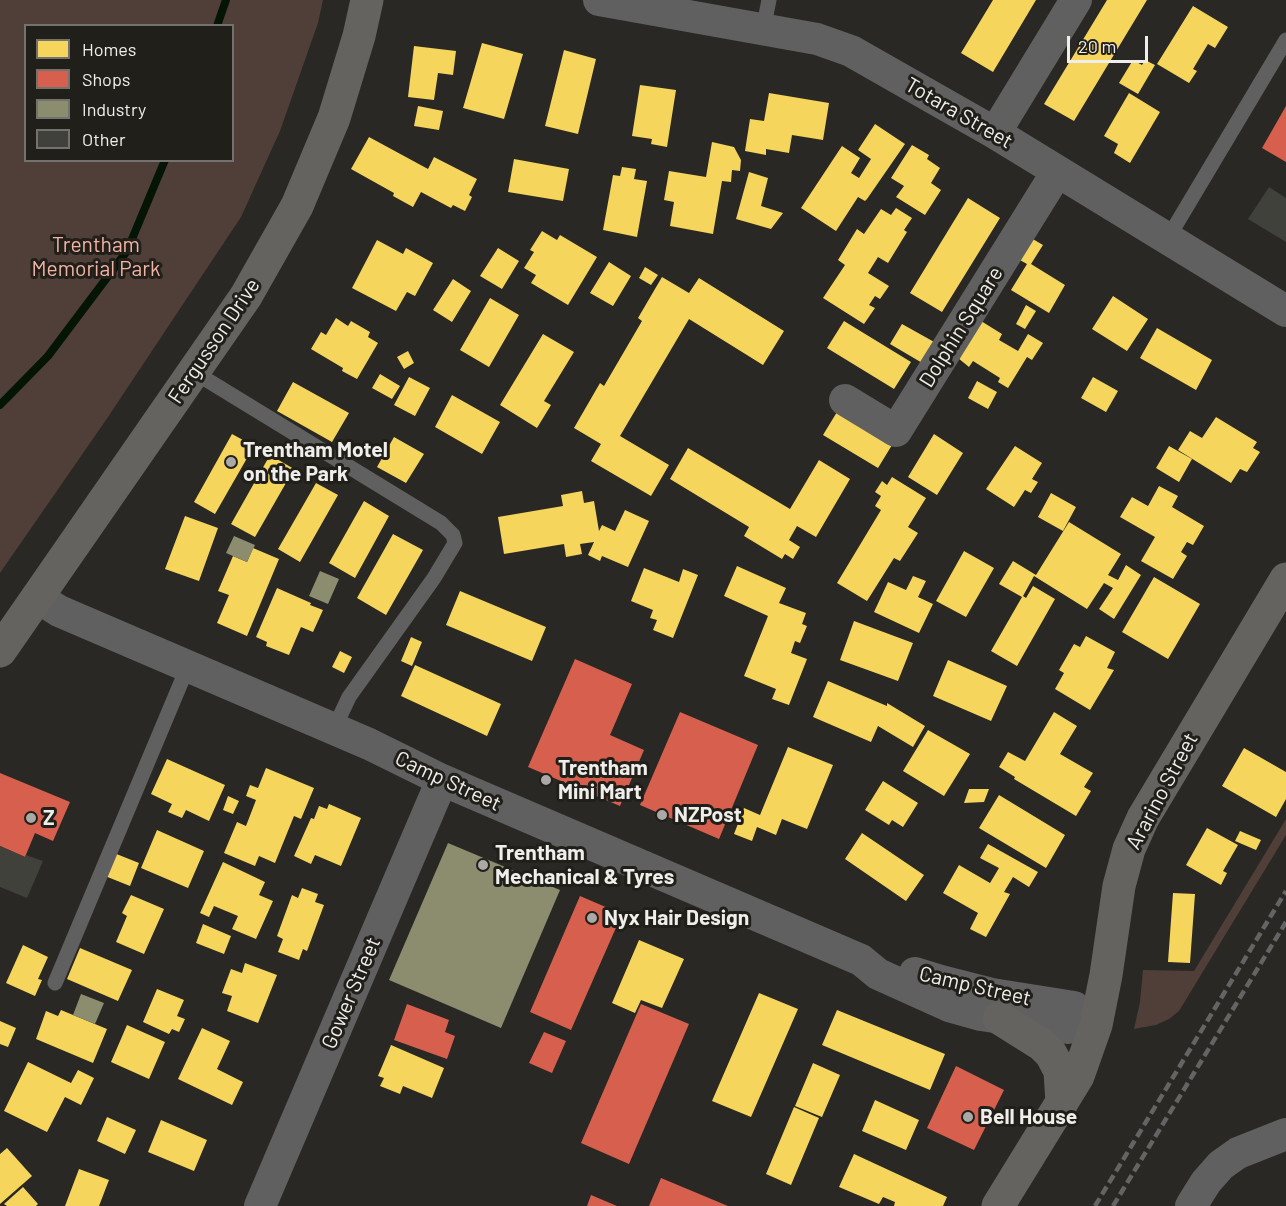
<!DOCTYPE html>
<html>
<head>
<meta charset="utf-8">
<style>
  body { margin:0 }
  #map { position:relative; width:1286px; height:1206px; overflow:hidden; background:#292824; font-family:Barlow,sans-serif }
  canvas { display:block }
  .legend { position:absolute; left:24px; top:24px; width:210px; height:138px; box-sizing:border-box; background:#211f1a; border:2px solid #74726e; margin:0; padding:8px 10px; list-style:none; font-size:18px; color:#f0eeeb }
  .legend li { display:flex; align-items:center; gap:12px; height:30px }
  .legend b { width:30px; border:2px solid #74726e }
  .scale { position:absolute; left:1067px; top:36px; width:81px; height:27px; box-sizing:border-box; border:3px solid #f0eeeb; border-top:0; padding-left:8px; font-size:18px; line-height:21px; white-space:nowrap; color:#f0eeeb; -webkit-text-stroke:4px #211f1a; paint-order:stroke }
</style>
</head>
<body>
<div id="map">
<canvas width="1286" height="1206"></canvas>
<ul class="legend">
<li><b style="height:16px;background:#f6d55c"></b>Homes</li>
<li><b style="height:16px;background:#d6604d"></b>Shops</li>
<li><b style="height:16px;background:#8c8c6e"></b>Industry</li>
<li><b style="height:16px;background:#40413a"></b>Other</li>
</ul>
<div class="scale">20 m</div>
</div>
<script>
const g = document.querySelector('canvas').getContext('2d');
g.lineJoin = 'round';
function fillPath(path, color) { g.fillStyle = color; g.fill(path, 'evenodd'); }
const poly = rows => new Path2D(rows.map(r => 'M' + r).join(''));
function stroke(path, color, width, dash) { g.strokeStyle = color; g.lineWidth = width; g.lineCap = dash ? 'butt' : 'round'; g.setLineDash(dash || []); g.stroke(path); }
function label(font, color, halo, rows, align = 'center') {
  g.font = font + ' Barlow,sans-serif'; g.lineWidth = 6; g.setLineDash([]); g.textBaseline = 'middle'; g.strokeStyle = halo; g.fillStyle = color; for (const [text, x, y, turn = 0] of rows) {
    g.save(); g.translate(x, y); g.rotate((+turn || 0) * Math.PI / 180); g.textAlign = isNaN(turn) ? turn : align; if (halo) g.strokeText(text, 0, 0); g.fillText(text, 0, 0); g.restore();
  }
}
fillPath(poly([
  [0,0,323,0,318,23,280,131,241,217,106,420,0,573],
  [26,26,232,26,232,160,26,160],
  [1286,819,1286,835,1179,1011,1169,1019,1156,1025,1134,1029,1140,1002,1143,970,1194,971]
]), '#503e39');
fillPath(poly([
  [993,0,1036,0,993,72,961,53],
  [1107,0,1147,0,1074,121,1044,104],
  [1193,6,1228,27,1215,48,1208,44,1193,69,1197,71,1189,83,1157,64],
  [482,43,523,54,504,119,463,108],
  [414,46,456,51,453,75,438,73,434,100,408,97],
  [564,50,596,59,578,134,545,126],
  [1133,60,1142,65,1145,60,1155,65,1138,94,1119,83],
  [640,85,676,90,667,147,651,144,652,139,632,136],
  [769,93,829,103,823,140,792,135,789,153,766,149,766,155,745,151,750,119,764,121],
  [1129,93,1160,112,1130,163,1114,153,1118,144,1104,136],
  [418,106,443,111,439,130,414,126],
  [875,124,905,144,867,199,865,201,858,197,836,231,801,208,842,146,860,158,851,173,859,178,871,159,858,150],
  [369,137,428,169,434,157,477,179,469,195,472,197,465,211,453,205,451,208,421,192,413,207,393,196,394,193,351,169],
  [712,142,734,147,741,160,740,171,732,170,731,182,722,181,713,234,670,226,674,202,664,200,669,171,706,177],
  [912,145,929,155,927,159,940,168,931,183,941,190,925,215,896,197,904,186,891,178],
  [514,159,569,169,563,201,508,192],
  [622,167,636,169,634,179,647,181,637,237,603,230,613,175,620,176],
  [749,172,768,178,761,206,783,213,771,229,736,219],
  [968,198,1000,218,942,312,910,293],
  [896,208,912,218,904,230,907,232,888,263,878,257,868,273,889,286,880,299,875,296,869,305,875,308,864,324,823,298,845,265,838,260,857,229,864,234,881,209,891,215],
  [542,231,557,240,560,235,597,257,568,305,531,283,536,275,524,268,534,252,530,250],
  [1031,238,1043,245,1031,264,1065,285,1049,313,1011,290,1027,264,1018,259],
  [377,240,403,254,406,248,433,263,415,296,407,292,396,311,352,288],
  [498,248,519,261,502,289,480,276],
  [609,262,631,276,613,306,590,293],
  [645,267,658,275,651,285,639,278],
  [662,277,689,293,699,278,784,331,763,365,689,319,620,436,669,465,651,496,591,461,601,444,574,428,600,383,604,386,642,321,638,318],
  [453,279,471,291,452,322,433,310],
  [1113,296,1148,319,1127,351,1092,329],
  [490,298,519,315,489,367,460,350],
  [1026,305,1036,311,1025,329,1016,324],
  [336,318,348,326,351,321,370,332,368,337,378,343,357,379,342,371,343,368,311,349,321,332,326,335],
  [844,321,911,362,894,389,827,348],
  [981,321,1002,334,999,340,1018,351,1028,334,1043,343,1032,360,1027,357,1008,388,998,382,1000,378,973,361,969,367,958,358],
  [902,324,936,343,924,364,890,344],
  [1157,328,1212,360,1196,390,1140,358],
  [543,334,574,352,544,401,551,405,537,428,500,405],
  [408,351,414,363,404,369,397,357],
  [380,374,400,386,392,399,372,388],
  [409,377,430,388,415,416,394,405],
  [1093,377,1118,391,1106,412,1081,398],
  [977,381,997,392,988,409,968,398],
  [293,382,349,413,332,442,277,411],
  [452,395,500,422,482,454,435,427],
  [837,412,892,445,878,468,823,435],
  [1216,417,1257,442,1253,448,1260,452,1247,472,1240,469,1231,483,1178,450,1190,431,1202,438],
  [232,434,254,446,215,514,194,502],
  [934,434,963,453,937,495,908,477],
  [394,437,424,454,406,483,377,467],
  [1015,446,1042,463,1032,479,1038,482,1031,493,1025,490,1014,507,986,489],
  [1169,446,1192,459,1179,482,1156,468],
  [688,448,790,509,819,460,850,479,816,537,797,526,789,540,800,547,793,559,785,554,782,559,744,536,749,527,670,479],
  [270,455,294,469,255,537,231,524],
  [892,477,926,498,908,527,918,533,900,561,894,558,867,601,837,583,881,510,875,506,881,496,875,492,882,481,887,485],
  [316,483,338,495,300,562,278,549],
  [1159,486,1178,496,1172,507,1204,526,1193,545,1187,542,1181,552,1187,556,1173,579,1141,561,1155,537,1120,517,1132,497,1148,506],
  [582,491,584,503,594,501,599,531,602,525,615,531,625,510,649,521,628,567,602,556,600,561,588,555,594,542,580,544,582,554,566,557,564,544,504,554,498,517,563,506,561,495],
  [1051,493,1076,507,1063,531,1038,517],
  [364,501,389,516,355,578,329,563],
  [185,516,218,528,199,581,165,569],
  [1069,522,1121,554,1108,575,1118,580,1126,565,1141,575,1114,619,1099,609,1113,588,1104,583,1087,609,1034,576,1023,596,1026,598,1033,586,1055,599,1017,666,991,651,1022,597,999,584,1013,561,1036,575],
  [393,534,423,550,386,615,357,598],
  [253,548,279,559,247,636,217,623,229,595,218,591,233,556,247,562],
  [964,551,994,568,966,617,936,601],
  [737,566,786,588,779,603,806,613,802,624,807,626,800,643,795,641,791,653,807,659,789,705,772,699,776,689,744,676,768,616,724,596],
  [644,568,679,582,683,569,698,575,673,638,653,630,657,620,650,618,653,610,631,601],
  [913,576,926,581,918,597,933,604,919,633,874,612,888,582,906,590],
  [1154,577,1200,604,1168,659,1122,632],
  [277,588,311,603,310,605,323,610,313,632,301,627,289,655,266,646,267,642,256,637],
  [460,591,546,627,532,661,446,625],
  [854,621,913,643,898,681,840,660],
  [1086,636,1115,652,1107,668,1114,670,1090,710,1055,689,1064,673,1059,670,1074,644,1080,647],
  [411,637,422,642,412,666,401,661],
  [340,651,352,657,344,673,332,667],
  [948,660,1007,686,991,721,933,696],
  [415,665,501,704,487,736,401,696],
  [828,681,887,706,887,703,925,726,913,747,878,726,871,742,813,717],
  [1054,712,1077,726,1060,754,1093,773,1084,787,1091,791,1076,816,1014,779,1015,777,999,767,1008,752,1025,761],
  [928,730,970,754,944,796,903,771],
  [788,747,833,765,807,829,782,819,776,835,757,827,752,841,734,834,744,808,760,815],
  [1244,748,1286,772,1286,799,1276,817,1222,786],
  [167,759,225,785,209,821,186,810,182,818,168,812,172,804,151,794],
  [266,768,314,788,301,819,294,816,275,863,259,856,255,866,224,853,237,822,246,826,256,800,246,796,250,785,258,788],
  [883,781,918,803,903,827,892,820,889,825,865,810],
  [969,789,989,789,984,802,964,803],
  [999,795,1065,835,1046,868,979,828],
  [228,796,239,801,233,814,223,810],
  [329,804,361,818,341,866,315,855,311,864,294,856,311,818,314,819,319,806,327,809],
  [1207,828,1238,845,1223,871,1227,873,1221,885,1186,865],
  [157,830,204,851,188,888,141,868],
  [1240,831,1261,840,1256,850,1235,841],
  [862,833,924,875,906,901,845,859],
  [988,844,1038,872,1029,887,1013,877,1004,892,1010,894,986,937,970,929,978,913,943,893,959,865,990,883,999,868,980,858],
  [114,853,139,863,130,886,105,876],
  [223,862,265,882,259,895,273,901,256,939,232,929,238,916,214,906,209,917,200,913],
  [302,888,318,894,315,902,324,905,307,951,303,949,299,960,278,952,283,939,277,936,292,895,298,898],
  [1173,893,1195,894,1190,963,1168,962],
  [131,895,164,909,144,954,116,942,127,916,122,913],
  [203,924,231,936,224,954,196,943],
  [639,940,684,959,662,1008,641,1000,635,1013,612,1003],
  [23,945,48,957,38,979,42,980,35,996,6,983],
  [80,948,132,970,118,1001,67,979],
  [245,963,277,975,258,1023,227,1011,232,996,222,993,231,969,242,973],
  [157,989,184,1000,177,1016,185,1019,179,1032,172,1029,169,1034,143,1022],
  [759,993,798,1009,751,1117,712,1101],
  [61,1010,107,1029,93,1063,36,1039,46,1011,58,1016],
  [837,1010,945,1054,930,1090,822,1045],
  [0,1021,16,1028,8,1047,0,1044],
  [127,1025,165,1042,149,1079,111,1062],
  [202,1028,230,1041,217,1069,243,1082,232,1105,178,1079],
  [391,1045,444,1068,432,1098,403,1086,400,1094,380,1086,384,1078,378,1076],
  [28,1062,71,1083,78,1070,94,1078,81,1105,65,1097,47,1132,4,1111],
  [813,1063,840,1075,822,1117,795,1106],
  [875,1100,919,1120,906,1150,862,1131],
  [794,1107,819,1118,791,1185,766,1174],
  [107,1117,136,1130,125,1154,97,1141],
  [161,1120,207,1140,194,1171,148,1152],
  [7,1148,32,1176,0,1204,0,1154],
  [854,1154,947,1197,943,1206,894,1206,895,1202,883,1197,879,1204,839,1187],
  [79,1169,109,1180,99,1206,65,1206],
  [23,1187,38,1204,36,1206,7,1206,4,1204]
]), '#f6d55c');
fillPath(poly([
  [1286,106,1286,162,1262,148],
  [575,659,632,684,610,735,644,750,620,806,528,767],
  [680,712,758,745,719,839,640,805],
  [0,773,70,802,53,841,35,833,25,857,0,846],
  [580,896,622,914,571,1030,530,1012],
  [407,1004,449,1020,445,1032,455,1036,447,1059,394,1040],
  [641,1004,689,1024,629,1164,581,1143],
  [544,1032,566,1041,552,1073,529,1063],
  [956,1066,1004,1090,974,1150,927,1128],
  [661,1178,728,1206,649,1206],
  [591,1195,617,1206,587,1206]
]), '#d6604d');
fillPath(poly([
  [234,536,255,545,247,562,226,553],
  [320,571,339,579,328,604,309,596],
  [448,843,560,890,501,1028,389,980],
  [81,994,104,1003,95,1024,73,1015]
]), '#8c8c6e');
stroke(poly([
  [217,26,226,0],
  [0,405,48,356,127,251,165,160]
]), '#041506', 8);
fillPath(poly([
  [1269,187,1286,198,1286,242,1248,219],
  [0,846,25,857,26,855,43,861,27,898,0,887]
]), '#40413a');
stroke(poly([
  [763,30,769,0],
  [1168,238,1286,40],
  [194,372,441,523,453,535,455,543,434,578,349,697,334,729],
  [55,983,188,666]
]), '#616060', 15);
stroke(poly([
  [599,0,817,39,851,51,995,133,1286,311],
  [995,133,1076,0],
  [845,400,896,431,1057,172],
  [37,597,59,611,369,744,442,780,861,960,878,974,949,1006,981,1015,1068,1028,1082,1021,1096,1025],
  [915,973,941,981,992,994,1074,1007,1082,1021],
  [260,1206,442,780],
  [1191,1206,1206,1182,1221,1165,1238,1153,1286,1134]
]), '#616060', 32);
stroke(poly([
  [0,651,246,296,297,206,334,118,359,36,367,0],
  [999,1018,1042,1045,1051,1054,1060,1071,1062,1103],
  [998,1206,1078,1076,1096,1025,1106,975,1119,886,1129,849,1143,818,1286,579]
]), '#646360', 33);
stroke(poly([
  [1095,1206,1286,891],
  [1113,1206,1286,922]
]), '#656464', 4.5, [9, 4.5]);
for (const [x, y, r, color] of [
  [231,462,6,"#aaa9a5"],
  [546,780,6,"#aaa9a5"],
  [662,815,6,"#aaa9a5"],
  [31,818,6,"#aaa9a5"],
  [483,865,6,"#aaa9a5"],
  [592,918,6,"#aaa9a5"],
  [968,1117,6,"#aaa9a5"]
]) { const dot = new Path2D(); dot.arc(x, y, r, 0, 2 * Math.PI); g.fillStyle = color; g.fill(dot); stroke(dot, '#211f1a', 2); }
label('21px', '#f0eeeb', '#211f1a', [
  ["Totara Street",959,113,30],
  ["Dolphin Square",961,327,-58],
  ["Fergusson Drive",214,341,-56],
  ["Camp Street",448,781,25],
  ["Ararino Street",1162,791,-62],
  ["Camp Street",975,986,13],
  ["Gower Street",351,993,-67]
]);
label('21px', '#f4b3a5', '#211f1a', [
  ["Trentham",96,245],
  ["Memorial Park",96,269]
]);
label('bold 21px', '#f0eeeb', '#211f1a', [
  ["Trentham Motel",243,450],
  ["on the Park",243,474],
  ["Trentham",558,768],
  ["Mini Mart",558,792],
  ["NZPost",674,815],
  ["Z",43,818],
  ["Trentham",495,853],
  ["Mechanical & Tyres",495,877],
  ["Nyx Hair Design",604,918],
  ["Bell House",980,1117]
], 'left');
</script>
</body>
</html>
